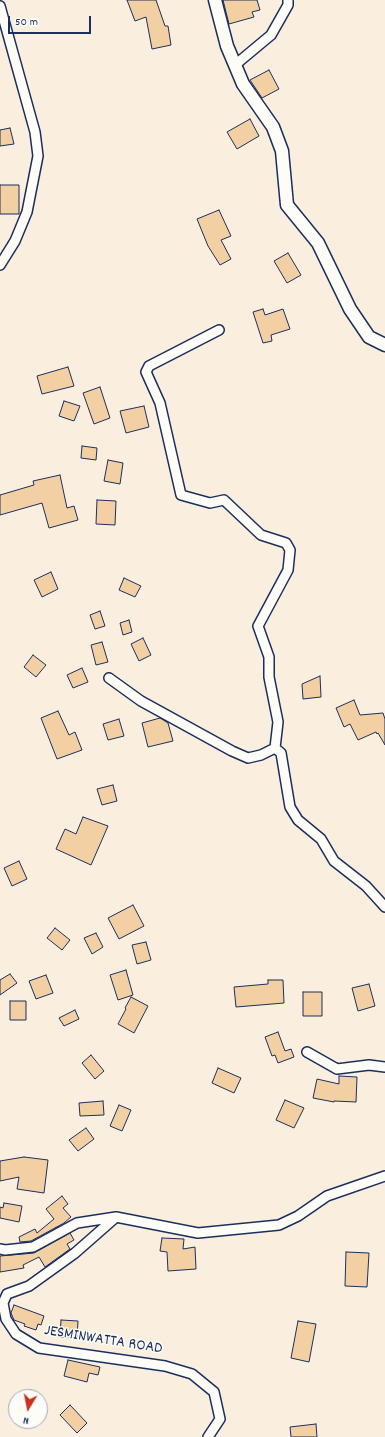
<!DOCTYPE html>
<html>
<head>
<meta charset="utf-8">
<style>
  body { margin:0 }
  #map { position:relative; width:385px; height:1437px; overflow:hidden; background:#faefde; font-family:Dekko,sans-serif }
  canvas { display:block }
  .north { position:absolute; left:8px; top:1389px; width:40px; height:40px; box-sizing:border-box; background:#fdfcf7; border:1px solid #a3aaba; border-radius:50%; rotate:190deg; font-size:11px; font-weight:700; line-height:16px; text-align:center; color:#1b2f5e }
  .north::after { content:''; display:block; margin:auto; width:14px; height:18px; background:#c8321e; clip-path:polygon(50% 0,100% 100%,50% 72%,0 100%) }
  .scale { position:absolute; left:8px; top:16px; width:83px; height:18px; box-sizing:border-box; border:2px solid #1b2f5e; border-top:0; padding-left:5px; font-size:12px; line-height:14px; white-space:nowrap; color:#1b2f5e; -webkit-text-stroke:3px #fdfcf7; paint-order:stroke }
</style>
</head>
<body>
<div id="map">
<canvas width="385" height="1437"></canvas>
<div class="north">N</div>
<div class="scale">50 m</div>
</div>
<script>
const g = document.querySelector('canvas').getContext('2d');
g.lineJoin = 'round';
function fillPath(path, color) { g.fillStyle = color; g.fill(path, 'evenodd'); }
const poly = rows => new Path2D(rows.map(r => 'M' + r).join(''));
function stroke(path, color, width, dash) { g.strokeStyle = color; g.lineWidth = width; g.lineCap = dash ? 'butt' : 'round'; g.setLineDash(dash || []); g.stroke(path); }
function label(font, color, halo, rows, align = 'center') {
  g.font = font + ' Dekko,sans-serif'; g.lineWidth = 3; g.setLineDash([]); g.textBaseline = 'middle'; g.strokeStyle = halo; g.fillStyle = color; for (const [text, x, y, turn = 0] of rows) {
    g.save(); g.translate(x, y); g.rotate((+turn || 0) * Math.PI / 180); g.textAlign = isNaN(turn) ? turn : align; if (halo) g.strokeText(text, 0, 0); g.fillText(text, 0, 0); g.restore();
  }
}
const building = poly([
  [127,0,156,0,165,26,168,26,171,45,152,49,146,17,135,21,127,0],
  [223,0,257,0,260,10,252,12,254,17,229,24,223,0],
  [269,70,279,89,262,98,250,80,269,70],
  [250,119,259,136,237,149,227,132,250,119],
  [10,128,14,144,0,146,0,130,10,128],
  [0,185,19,185,19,214,0,214,0,185],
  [219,210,231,236,221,240,231,259,220,265,208,246,197,219,219,210],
  [288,253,301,275,287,283,274,261,288,253],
  [263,309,265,315,283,309,290,329,271,335,272,341,263,343,253,312,263,309],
  [68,367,74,386,42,394,37,376,68,367],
  [100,387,110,418,94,424,83,393,100,387],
  [64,401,80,406,74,421,59,416,64,401],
  [144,406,149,427,126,433,120,411,144,406],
  [82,446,97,448,96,460,81,458,82,446],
  [108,460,123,463,120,484,104,481,108,460],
  [60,475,67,508,74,506,78,520,49,528,42,503,0,515,0,495,34,485,33,481,60,475],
  [97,500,116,501,115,525,96,524,97,500],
  [51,572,58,589,42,597,34,580,51,572],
  [124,578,141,586,135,597,119,590,124,578],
  [100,611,105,626,95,629,90,615,100,611],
  [129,620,132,632,123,635,120,623,129,620],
  [143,638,151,655,139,661,131,644,143,638],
  [102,642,108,662,96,665,91,645,102,642],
  [33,655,46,665,36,677,24,667,33,655],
  [82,668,88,682,73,688,67,675,82,668],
  [320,676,321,697,303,699,302,684,320,676],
  [354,700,360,715,383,713,385,719,385,745,378,733,377,734,376,732,358,740,350,724,344,727,336,708,354,700],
  [58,711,69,735,75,732,82,750,57,759,41,718,58,711],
  [160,718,168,723,173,741,148,747,142,723,160,718],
  [119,719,124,736,108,740,103,724,119,719],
  [113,785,117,801,102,805,97,789,113,785],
  [83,817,108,826,91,865,56,849,65,829,76,834,83,817],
  [19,861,27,879,12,886,4,868,19,861],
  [133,905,144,926,119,939,108,918,133,905],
  [55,928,70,940,62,950,47,938,55,928],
  [96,933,103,947,92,954,84,938,96,933],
  [146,942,151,960,137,964,132,945,146,942],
  [126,970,133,995,118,1000,110,975,126,970],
  [10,974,17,983,0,995,0,980,10,974],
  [46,975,53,993,36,999,29,981,46,975],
  [268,980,283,980,284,1003,236,1007,234,987,268,984,268,980],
  [369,984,375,1006,358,1011,352,988,369,984],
  [303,992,322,992,322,1016,303,1016,303,992],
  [131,997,148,1006,134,1033,118,1024,126,1009,125,1008,131,997],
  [10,1001,26,1001,26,1020,10,1020,10,1001],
  [75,1010,79,1019,64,1026,59,1018,75,1010],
  [278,1032,285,1051,291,1049,294,1057,278,1063,275,1055,272,1056,265,1037,278,1032],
  [91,1055,104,1071,95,1079,82,1063,91,1055],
  [218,1068,241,1078,234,1093,212,1083,218,1068],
  [339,1076,357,1077,356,1102,334,1101,334,1102,313,1098,317,1079,339,1084,339,1076],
  [285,1100,304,1108,294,1128,276,1120,285,1100],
  [103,1101,104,1115,80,1116,79,1103,103,1101],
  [119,1105,131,1110,122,1131,110,1126,119,1105],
  [86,1128,94,1139,78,1151,69,1140,86,1128],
  [24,1157,48,1160,44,1193,17,1189,19,1177,0,1181,0,1161,24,1157],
  [62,1196,68,1204,63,1208,71,1217,64,1223,31,1241,20,1242,19,1237,35,1229,37,1233,54,1219,46,1209,62,1196],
  [4,1203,22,1206,19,1222,0,1218,0,1207,3,1208,4,1203],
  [70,1233,74,1240,67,1244,70,1249,45,1267,39,1257,23,1265,24,1268,0,1272,0,1256,34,1253,70,1233],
  [162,1238,184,1239,183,1249,195,1247,196,1269,168,1271,167,1252,160,1251,162,1238],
  [346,1252,369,1253,367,1287,345,1286,346,1252],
  [14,1305,44,1316,41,1325,38,1324,36,1330,24,1326,25,1324,14,1320,11,1313,14,1305],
  [61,1320,78,1321,77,1338,60,1337,61,1320],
  [298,1321,316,1324,309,1362,291,1358,298,1321],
  [68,1360,100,1367,98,1375,89,1373,87,1382,64,1376,68,1360],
  [70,1405,87,1423,77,1433,60,1415,70,1405],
  [316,1424,317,1437,291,1437,290,1427,316,1424]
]);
fillPath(building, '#f2d0a3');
stroke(building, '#1b2f5e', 1);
const minor = poly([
  [0,6,35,132,38,156,27,212,15,241,0,265],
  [235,65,271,35,288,5,288,0],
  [219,330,149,366,146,372,160,403,181,495,210,503,224,500,261,535,286,543,290,550,288,570,258,626,269,657,269,677,278,722,275,748,281,753,290,807,298,820,321,839,334,861,366,886,385,907],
  [109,678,141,701,232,751,248,758,261,755,275,748],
  [307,1052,337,1069,369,1065,385,1067],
  [116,1217,75,1253,29,1286,7,1294,3,1303,6,1319,16,1334,39,1348,165,1366,192,1374,214,1392,220,1419,208,1437],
  [0,1249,5,1250,33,1247,77,1223,116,1217,198,1233,279,1225,298,1216,327,1196,385,1176]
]);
const secondary = poly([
  [215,0,227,46,243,84,273,127,282,151,287,205,318,243,350,309,369,337,385,345]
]);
stroke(minor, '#1b2f5e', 12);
stroke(secondary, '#1b2f5e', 15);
stroke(minor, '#fdfcf7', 9);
stroke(secondary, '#fdfcf7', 12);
label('16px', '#1b2f5e', '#fdfcf7', [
  ["JESMINWATTA ROAD",103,1341,9]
]);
</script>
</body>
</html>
